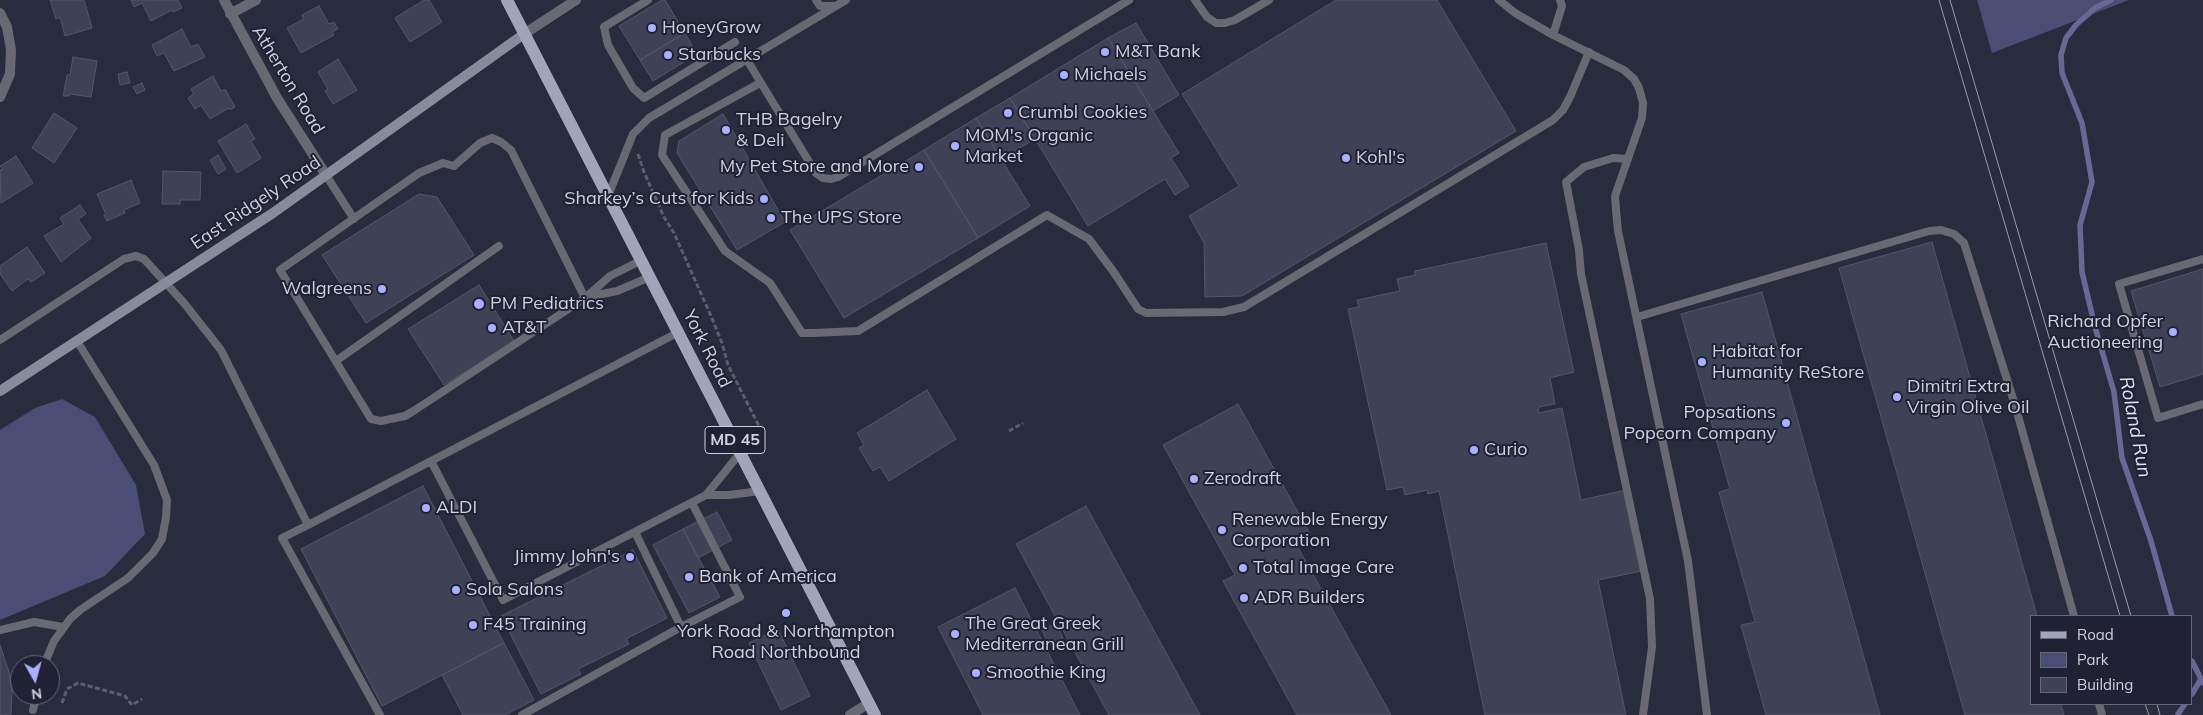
<!DOCTYPE html>
<html>
<head>
<meta charset="utf-8">
<style>
  body { margin:0 }
  #map { position:relative; width:2203px; height:715px; overflow:hidden; background:#292b3f; font-family:Mulish,sans-serif }
  canvas { display:block }
  .legend { position:absolute; left:2030px; top:615px; width:162px; height:90px; box-sizing:border-box; background:#202135; border:1px solid #666779; margin:0; padding:6px 9px; list-style:none; font-size:15px; color:#cfd1de }
  .legend li { display:flex; align-items:center; gap:10px; height:25px }
  .legend b { width:25px; border:1px solid #666779 }
  .north { position:absolute; left:10px; top:655px; width:50px; height:50px; box-sizing:border-box; background:#202135; border:1px solid #666779; border-radius:50%; rotate:173deg; font-size:14px; font-weight:700; line-height:20px; text-align:center; color:#cfd1de }
  .north::after { content:''; display:block; margin:auto; width:18px; height:22px; background:#a9b0fc; clip-path:polygon(50% 0,100% 100%,50% 72%,0 100%) }
</style>
</head>
<body>
<div id="map">
<canvas width="2203" height="715"></canvas>
<ul class="legend">
<li><b style="height:6px;background:#a2a4b9"></b>Road</li>
<li><b style="height:14px;background:#4a4d74"></b>Park</li>
<li><b style="height:14px;background:#3f4156"></b>Building</li>
</ul>
<div class="north">N</div>
</div>
<script>
const g = document.querySelector('canvas').getContext('2d');
g.lineJoin = 'round';
function fillPath(path, color) { g.fillStyle = color; g.fill(path, 'evenodd'); }
const poly = rows => new Path2D(rows.map(r => 'M' + r).join(''));
function stroke(path, color, width, dash) { g.strokeStyle = color; g.lineWidth = width; g.lineCap = dash ? 'butt' : 'round'; g.setLineDash(dash || []); g.stroke(path); }
function label(font, color, halo, rows, align = 'center') {
  g.font = font + ' Mulish,sans-serif'; g.lineWidth = 4; g.setLineDash([]); g.textBaseline = 'middle'; g.strokeStyle = halo; g.fillStyle = color; for (const [text, x, y, turn = 0] of rows) {
    g.save(); g.translate(x, y); g.rotate((+turn || 0) * Math.PI / 180); g.textAlign = isNaN(turn) ? turn : align; if (halo) g.strokeText(text, 0, 0); g.fillText(text, 0, 0); g.restore();
  }
}
fillPath(poly([
  [1977,0,2129,0,1992,53],
  [62,399,95,417,136,485,145,534,105,576,0,620,0,430,35,408]
]), '#4a4d74');
stroke(poly([
  [2111,0,2095,8,2076,25,2066,38,2061,55,2062,73,2082,123,2092,182,2080,225,2082,272,2095,327,2114,392,2122,458,2151,541,2172,616],
  [2192,661,2203,683],
  [2192,694,2201,679],
  [2178,714,2185,704]
]), '#676994', 5.5);
const building = poly([
  [50,0,84,0,92,28,65,36,60,17,56,19,50,0],
  [131,0,178,0,182,8,173,12,172,10,151,21,142,3,134,7,131,0],
  [424,0,429,0,442,22,410,42,395,18,424,0],
  [662,0,665,0,685,33,640,60,619,26,662,0],
  [1336,0,1437,0,1516,131,1242,296,1205,297,1204,243,1189,216,1239,186,1182,94,1336,0],
  [319,6,329,24,334,22,338,29,332,32,334,35,301,53,287,28,304,19,302,15,319,6],
  [1136,23,1179,95,1153,111,1108,38,1136,23],
  [182,29,191,47,198,44,205,57,174,71,164,53,157,56,152,45,182,29],
  [685,33,697,54,653,81,640,60,685,33],
  [1108,38,1179,153,1171,158,1189,186,1175,195,1165,179,1088,226,1010,98,1108,38],
  [73,57,97,61,91,97,70,94,69,96,63,96,67,75,70,75,73,57],
  [338,59,357,90,333,104,325,91,328,89,318,72,338,59],
  [127,72,130,83,120,85,118,74,127,72],
  [213,76,221,91,225,89,235,107,230,110,229,108,210,119,201,105,195,109,188,98,194,94,191,89,213,76],
  [142,83,145,90,137,94,133,87,142,83],
  [1010,98,1035,139,1001,159,976,118,1010,98],
  [54,113,77,128,54,163,32,148,54,113],
  [723,114,785,222,737,250,677,153,679,141,723,114],
  [976,118,1030,206,978,238,924,150,976,118],
  [246,124,255,139,251,141,261,158,237,173,218,141,246,124],
  [924,150,978,238,844,318,790,230,924,150],
  [218,155,226,169,218,174,210,160,218,155],
  [16,156,33,183,1,203,0,170,3,169,0,166,16,156],
  [163,171,201,172,200,200,180,200,180,204,162,204,163,171],
  [131,180,140,203,124,210,125,213,107,221,104,215,106,214,97,194,131,180],
  [419,194,437,197,474,255,366,323,322,255,419,194],
  [80,205,86,214,78,219,91,238,61,262,44,236,64,224,60,218,80,205],
  [1932,242,2037,616,2032,616,2032,704,2061,704,2064,715,1965,715,1839,268,1932,242],
  [1546,243,1574,372,1550,378,1555,404,1539,407,1538,413,1562,408,1581,500,1626,490,1642,571,1598,580,1626,715,1485,715,1439,491,1428,494,1427,490,1405,495,1403,487,1387,490,1348,309,1359,307,1357,300,1400,291,1397,279,1415,275,1415,271,1546,243],
  [27,247,45,273,31,282,28,279,12,291,0,274,0,266,27,247],
  [2203,269,2203,374,2160,387,2131,291,2203,269],
  [479,285,514,341,444,385,408,329,479,285],
  [1762,292,1880,715,1766,715,1741,625,1755,622,1719,492,1730,489,1681,314,1762,292],
  [927,390,956,439,889,481,880,467,873,471,859,448,864,445,857,433,927,390],
  [1238,404,1310,534,1295,542,1391,715,1297,715,1223,581,1235,575,1163,445,1238,404],
  [423,486,504,643,382,706,301,549,423,486],
  [1086,506,1200,715,1109,715,1016,544,1086,506],
  [717,512,732,540,698,558,683,529,717,512],
  [683,529,720,597,689,613,653,545,683,529],
  [633,550,667,618,626,639,629,644,578,669,581,674,541,694,501,616,633,550],
  [1015,588,1080,715,983,715,938,627,1015,588],
  [1056,623,1063,638,1049,645,1042,630,1056,623],
  [778,629,810,696,781,710,749,643,778,629],
  [504,643,534,700,505,715,463,715,442,675,504,643],
  [0,645,9,672,12,690,11,715,0,715,0,645]
]);
fillPath(building, '#3f4156');
stroke(building, '#54566c', 1);
stroke(poly([
  [638,154,644,172,664,217,674,233,711,316,722,343,728,365,762,432],
  [1009,431,1023,423],
  [62,703,67,689,78,683,125,696,132,705,142,699]
]), '#5c5e6f', 3, [5, 2.5]);
stroke(poly([
  [648,0,604,27,608,45,633,88,644,98,735,42],
  [816,0,820,6,835,6],
  [1195,0,1207,17,1216,23,1225,23,1235,20,1269,0],
  [1499,0,1515,13,1553,35,1624,70,1634,79,1639,88,1643,103,1642,118,1615,196,1616,210,1618,231,1688,561,1707,715],
  [1553,35,1562,6,1560,0],
  [747,60,816,173,823,178,831,179,838,177,1129,0],
  [760,83,665,135,662,155,725,251,770,283,802,333,813,333,858,331,1047,215,1089,239,1113,271,1138,309,1146,313,1223,312,1244,307,1553,120,1563,110,1570,97,1589,52],
  [1628,159,1613,158,1584,167,1566,182,1579,250,1581,274,1650,599,1652,647,1643,715],
  [326,175,354,219],
  [608,196,633,134,649,118,846,0],
  [2203,259,2119,284,2158,418,2203,404],
  [587,297,617,291,650,277],
  [585,298,511,150,501,142,492,138,480,143,454,166,443,163,419,173,280,270,371,419,381,421,405,416,415,410,585,298,610,276,642,260],
  [1637,317,1929,231,1941,230,1954,234,1964,243,2015,405,2074,616],
  [0,340,124,259,136,256,144,259,184,303,221,350,308,525,679,332],
  [336,361,499,246],
  [431,461,503,600,706,495,741,452],
  [706,495,729,495,760,491],
  [308,525,282,538,380,715],
  [681,627,740,597,692,503],
  [0,630,34,622,63,627],
  [44,665,54,641,70,619,80,610,128,578,153,553,162,539,166,517,167,500,154,465,77,341],
  [2099,704,2102,715],
  [33,710,37,695],
  [522,715,681,627,635,532]
]), '#686973', 8);
stroke(poly([
  [224,0,277,98,326,175],
  [0,13,7,27,11,50,10,74,0,97],
  [230,14,256,0],
  [524,34,576,0],
  [850,715,869,703]
]), '#686973', 10);
stroke(poly([
  [0,391,273,213,524,34]
]), '#888b9b', 10);
stroke(poly([
  [507,0,875,715]
]), '#a2a4b9', 12);
stroke(poly([
  [1939,0,2120,616],
  [1950,0,2131,616],
  [2145,704,2149,715],
  [2157,704,2160,715]
]), '#989aa9', 1);
for (const [x, y, r, color] of [
  [652,28,5,"#a9b0fc"],
  [1105,52,5,"#a9b0fc"],
  [668,55,5,"#a9b0fc"],
  [1064,75,5,"#a9b0fc"],
  [1008,113,5,"#a9b0fc"],
  [726,130,5,"#a9b0fc"],
  [955,146,5,"#a9b0fc"],
  [1346,158,5,"#a9b0fc"],
  [919,167,5,"#a9b0fc"],
  [764,199,5,"#a9b0fc"],
  [771,218,5,"#a9b0fc"],
  [382,289,5,"#a9b0fc"],
  [479,304,6,"#a9b0fc"],
  [492,328,5,"#a9b0fc"],
  [2173,332,5,"#a9b0fc"],
  [1702,362,5,"#a9b0fc"],
  [1897,397,5,"#a9b0fc"],
  [1786,423,5,"#a9b0fc"],
  [1474,450,5,"#a9b0fc"],
  [1194,479,5,"#a9b0fc"],
  [426,508,5,"#a9b0fc"],
  [1222,530,5,"#a9b0fc"],
  [630,557,5,"#a9b0fc"],
  [1243,568,5,"#a9b0fc"],
  [689,577,5,"#a9b0fc"],
  [456,590,5,"#a9b0fc"],
  [1244,598,5,"#a9b0fc"],
  [786,613,5,"#a9b0fc"],
  [473,625,5,"#a9b0fc"],
  [955,634,5,"#a9b0fc"],
  [976,673,5,"#a9b0fc"]
]) { const dot = new Path2D(); dot.arc(x, y, r, 0, 2 * Math.PI); g.fillStyle = color; g.fill(dot); stroke(dot, '#202135', 2); }
for (const [x, y, w] of [
  [735,440,60]
]) { const box = new Path2D(); box.roundRect(x - w / 2, y - 13.5, w, 27, 4); g.fillStyle = '#202135'; g.fill(box); stroke(box, '#cfd1de', 1); }
label('bold 16px', '#cfd1de', null, [
  ["MD 45",735,440]
]);
label('18px', '#cfd1de', '#202135', [
  ["HoneyGrow",662,28],
  ["M&T Bank",1115,52],
  ["Starbucks",678,55],
  ["Michaels",1074,75],
  ["Crumbl Cookies",1018,113],
  ["THB Bagelry",736,120],
  ["& Deli",736,141],
  ["MOM's Organic",965,136],
  ["Market",965,157],
  ["Kohl's",1356,158],
  ["My Pet Store and More",909,167,"right"],
  ["Sharkey’s Cuts for Kids",754,199,"right"],
  ["The UPS Store",781,218],
  ["Walgreens",372,289,"right"],
  ["PM Pediatrics",490,304],
  ["Richard Opfer",2163,322,"right"],
  ["Auctioneering",2163,343,"right"],
  ["AT&T",502,328],
  ["Habitat for",1712,352],
  ["Humanity ReStore",1712,373],
  ["Dimitri Extra",1907,387],
  ["Virgin Olive Oil",1907,408],
  ["Popsations",1776,413,"right"],
  ["Popcorn Company",1776,434,"right"],
  ["Curio",1484,450],
  ["Zerodraft",1204,479],
  ["ALDI",436,508],
  ["Renewable Energy",1232,520],
  ["Corporation",1232,541],
  ["Jimmy John's",620,557,"right"],
  ["Total Image Care",1253,568],
  ["Bank of America",699,577],
  ["Sola Salons",466,590],
  ["ADR Builders",1254,598],
  ["The Great Greek",965,624],
  ["Mediterranean Grill",965,645],
  ["F45 Training",483,625],
  ["York Road & Northampton",786,632,"center"],
  ["Road Northbound",786,653,"center"],
  ["Smoothie King",986,673]
], 'left');
label('18px', '#cfd1de', '#202135', [
  ["Atherton Road",288,80,59],
  ["East Ridgely Road",256,203,-34],
  ["York Road",707,349,63]
]);
label('italic 19px', '#dfe2f4', '#202135', [
  ["Roland Run",2135,427,79]
]);
</script>
</body>
</html>
